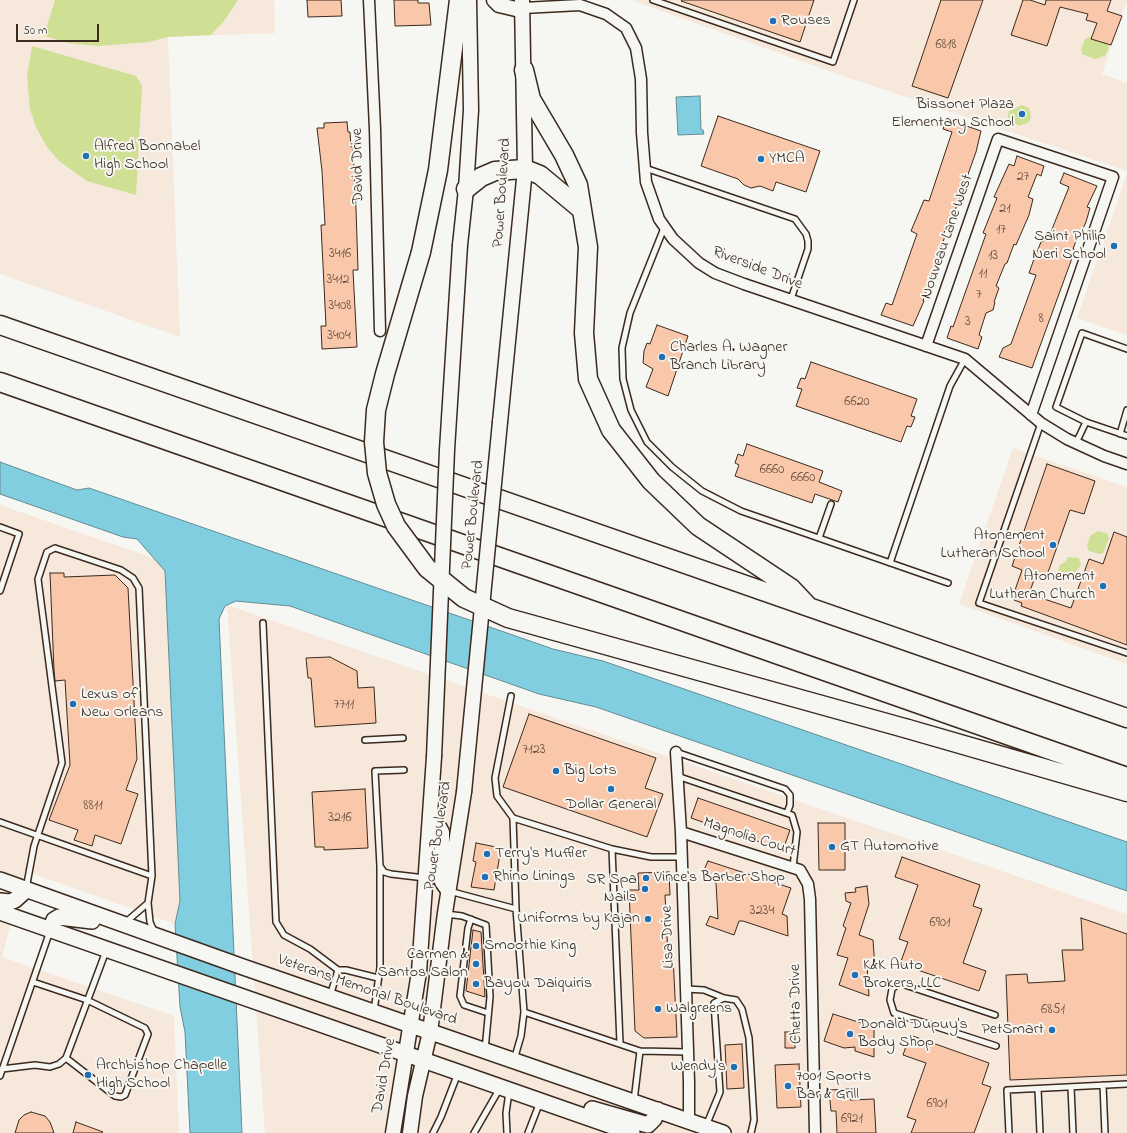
<!DOCTYPE html>
<html>
<head>
<meta charset="utf-8">
<style>
  body { margin:0 }
  #map { position:relative; width:1127px; height:1133px; overflow:hidden; background:#f6f6f2; font-family:"Indie Flower",sans-serif }
  canvas { display:block }
  .scale { position:absolute; left:16px; top:24px; width:83px; height:18px; box-sizing:border-box; border:2px solid #3b2a1e; border-top:0; padding-left:5px; font-size:12px; line-height:14px; white-space:nowrap; color:#3b2a1e; -webkit-text-stroke:3px #f6f6f2; paint-order:stroke }
</style>
</head>
<body>
<div id="map">
<canvas width="1127" height="1133"></canvas>
<div class="scale">50 m</div>
</div>
<script>
const g = document.querySelector('canvas').getContext('2d');
g.lineJoin = 'round';
function fillPath(path, color) { g.fillStyle = color; g.fill(path, 'evenodd'); }
const poly = rows => new Path2D(rows.map(r => 'M' + r).join(''));
function stroke(path, color, width, dash) { g.strokeStyle = color; g.lineWidth = width; g.lineCap = dash ? 'butt' : 'round'; g.setLineDash(dash || []); g.stroke(path); }
function label(font, color, halo, rows, align = 'center') {
  g.font = font + ' "Indie Flower",sans-serif'; g.lineWidth = 4; g.setLineDash([]); g.textBaseline = 'middle'; g.strokeStyle = halo; g.fillStyle = color; for (const [text, x, y, turn = 0] of rows) {
    g.save(); g.translate(x, y); g.rotate((+turn || 0) * Math.PI / 180); g.textAlign = isNaN(turn) ? turn : align; if (halo) g.strokeText(text, 0, 0); g.fillText(text, 0, 0); g.restore();
  }
}
fillPath(poly([
  [0,0,274,0,275,33,168,37,180,337,0,274],
  [631,0,1127,0,1102,74,1127,83,1127,171,840,75],
  [1127,174,1127,335,1077,318],
  [1013,448,1127,487,1127,664,959,604],
  [0,505,165,562,180,901,175,924,25,871,2,957,174,1016,179,1133,0,1133],
  [227,605,1127,914,1127,1133,265,1133]
]), '#f7e8dc');
fillPath(poly([
  [55,0,238,0,224,21,211,35,168,37,149,42,98,46,68,43,44,36],
  [1090,37,1106,43,1109,47,1105,56,1095,59,1082,54,1081,50,1085,39],
  [32,46,136,76,142,86,136,195,87,181,59,161,47,147,36,127,30,109,27,77],
  [1022,105,1029,108,1031,117,1029,122,1019,126,1007,119,1009,111],
  [1098,531,1107,533,1109,538,1103,553,1100,554,1089,551,1087,547,1090,536],
  [1068,557,1079,558,1081,565,1072,576,1060,581,1057,579,1056,576,1060,565,1065,562]
]), '#cfe094');
const water = poly([
  [700,96,701,130,703,130,704,134,678,135,676,97,700,96],
  [0,462,77,490,89,488,553,649,603,661,1127,842,1127,891,596,707,539,694,290,606,236,601,225,606,219,619,242,1133,190,1133,185,1032,180,1007,175,924,180,901,165,571,137,539,123,537,0,494,0,462]
]);
fillPath(water, '#81cee0');
stroke(water, '#658c92', 1);
const building = poly([
  [307,0,341,0,342,16,308,17,307,0],
  [394,0,418,0,418,3,429,3,431,25,395,26,394,0],
  [682,0,814,0,800,42,681,1,682,0],
  [941,0,983,0,948,98,912,86,941,0],
  [1023,0,1030,0,1045,5,1046,0,1111,0,1107,11,1122,16,1111,45,1091,39,1097,23,1086,20,1088,14,1060,7,1047,46,1011,35,1023,0],
  [718,116,820,151,806,192,776,182,773,191,760,186,751,188,744,185,738,179,701,166,718,116],
  [946,119,981,131,976,152,952,219,949,218,943,236,945,236,923,301,924,301,913,326,881,315,886,303,892,305,917,234,911,231,924,200,929,201,952,132,943,129,946,119],
  [347,122,348,132,350,132,351,147,353,147,356,209,358,270,353,270,357,347,322,349,321,326,326,326,321,225,325,225,322,171,317,128,324,128,324,123,347,122],
  [1017,156,1044,166,1041,176,1037,174,1028,197,1033,199,1029,215,1016,245,1014,244,1007,263,1005,264,996,286,999,288,994,302,995,302,993,310,986,313,979,335,982,337,978,349,947,338,951,326,953,327,986,234,983,233,997,198,994,197,1009,164,1014,166,1017,156],
  [1064,173,1097,186,1087,207,1090,208,1086,222,1082,231,1080,230,1073,249,1075,250,1032,368,999,357,1003,348,1011,344,1036,275,1029,273,1034,259,1041,242,1048,239,1069,187,1060,183,1064,173],
  [657,325,688,336,668,396,646,387,653,369,643,363,644,351,647,343,650,344,657,325],
  [811,362,917,399,911,416,915,417,911,427,907,426,901,442,796,406,802,389,797,388,801,378,805,379,811,362],
  [747,444,823,471,819,482,842,491,838,502,815,494,812,503,735,476,739,465,735,463,738,454,743,456,747,444],
  [1047,464,1095,481,1084,514,1070,510,1046,578,1036,574,1029,594,1071,608,1089,559,1103,564,1114,532,1127,537,1127,645,1021,606,1022,603,1014,600,1017,594,1014,593,1022,570,1012,566,1047,464],
  [50,573,64,573,64,577,115,575,128,588,137,759,126,790,138,794,121,844,95,835,92,846,74,840,78,830,49,820,70,765,65,680,55,681,54,670,50,573],
  [330,657,357,671,358,688,374,687,376,723,315,727,311,678,308,678,306,658,330,657],
  [529,714,656,758,645,788,663,794,647,837,503,787,529,714],
  [365,789,368,848,324,850,324,847,315,847,312,792,365,789],
  [698,798,790,830,783,850,691,818,698,798],
  [818,823,845,823,845,870,819,870,818,823],
  [476,843,501,848,494,890,471,887,476,862,473,861,476,843],
  [902,857,980,885,973,906,982,909,963,963,986,971,979,991,900,964,908,942,899,939,918,885,895,877,902,857],
  [708,861,791,888,782,914,787,916,788,936,743,921,739,921,734,935,706,925,710,916,718,919,716,883,714,882,714,879,704,876,705,873,703,872,708,861],
  [669,872,670,895,665,895,668,956,673,956,677,1037,644,1038,635,1031,629,890,639,890,638,873,669,872],
  [867,886,869,904,859,935,873,940,875,968,867,965,869,996,839,985,848,958,837,955,846,928,843,926,851,903,846,901,845,893,856,892,855,888,867,886],
  [1081,918,1127,934,1127,1075,1010,1080,1006,975,1027,974,1028,983,1065,981,1062,950,1083,950,1081,918],
  [473,930,481,932,485,997,466,991,473,930],
  [833,1014,874,1027,874,1057,855,1051,855,1047,844,1048,824,1041,833,1014],
  [785,1032,795,1032,795,1048,785,1048,785,1032],
  [910,1035,989,1063,982,1084,991,1087,974,1133,911,1133,916,1120,907,1117,926,1063,903,1055,910,1035],
  [742,1044,744,1088,727,1089,725,1045,742,1044],
  [799,1064,801,1107,777,1108,775,1065,799,1064],
  [850,1089,850,1100,874,1099,876,1133,837,1133,836,1111,831,1111,829,1090,850,1089],
  [31,1112,45,1116,50,1122,54,1133,15,1133,19,1120,24,1115,31,1112],
  [76,1122,103,1132,102,1133,73,1133,76,1122]
]);
fillPath(building, '#f9c7a9');
stroke(building, '#3b2a1e', 1);
const lane = poly([
  [653,0,833,62,854,0],
  [645,168,795,219,806,234,808,241,808,249,791,299],
  [664,228,630,313,622,348,623,379,631,410,647,442,672,467,702,491,741,511,948,583],
  [1127,349,1082,333,1056,407,1086,422,1127,436],
  [1041,423,979,603,1127,653],
  [1120,434,1127,410],
  [1076,443,1086,422],
  [0,527,19,534,0,591],
  [819,538,831,504],
  [890,563,950,386,965,359],
  [263,623,276,922,284,935,310,949,338,970],
  [511,696,495,778,497,796,513,818],
  [365,740,403,738],
  [676,752,785,789,790,795,790,805,787,813],
  [404,770,375,771,380,866,384,872,391,874,425,878],
  [677,776,792,815,797,832,793,867],
  [0,822,152,876],
  [612,849,651,857,682,857],
  [26,889,34,846,62,763,38,579,47,552,55,548,121,570,133,578,139,588,152,876,148,903],
  [449,891,516,909],
  [446,914,462,916,486,925,490,997,485,1050],
  [471,919,468,928,460,996,464,1005,488,1013],
  [126,922,148,903,150,922,154,931],
  [33,982,87,1000,145,1028,148,1034,125,1095,121,1097,115,1096,66,1058],
  [686,989,704,990,724,998],
  [330,996,338,970,346,970,378,978],
  [374,1011,380,968,380,866],
  [524,1012,516,909,513,818,612,849,620,1043],
  [995,1015,899,983,892,989,890,1000,894,1013,996,1046],
  [514,1060,521,1036,524,1012,640,1051,688,1052],
  [2,1069,35,1065,50,1067,59,1064,66,1058,106,951],
  [0,1076,50,931],
  [1103,1085,1105,1133],
  [1071,1087,1073,1133],
  [1038,1089,1040,1133],
  [634,1101,640,1051],
  [706,1126,720,1092,714,1003,724,998,736,1000,742,1009,749,1038,754,1120,751,1133],
  [433,1133,441,1117,458,1073],
  [474,1133,500,1088],
  [507,1133,506,1113,509,1092],
  [528,1133,540,1102],
  [1009,1133,1007,1090,1127,1084]
]);
const street = poly([
  [369,0,375,129,380,331],
  [523,8,580,5,606,14,626,28,636,48,641,79,642,133,646,182,659,219,673,239,699,263,715,273,744,284,965,359,1041,423,1067,439,1104,456,1127,464],
  [926,346,998,139,1113,177,1031,415],
  [676,752,681,832,686,989,689,1082,689,1121],
  [681,832,800,870,808,884,810,899,815,1133]
]);
const secondary = poly([
  [494,0,499,5,516,9,523,8],
  [460,245,466,189,471,110,469,0],
  [500,422,525,169,522,0],
  [431,812,442,832,442,882,447,889],
  [393,1133,419,972,434,757],
  [410,1133,415,1096,430,1032,445,913,464,792]
]);
const primary = poly([
  [0,880,243,967,723,1133],
  [0,901,10,902,15,900,26,890],
  [0,912,632,1133],
  [50,930,54,920,59,917,92,921],
  [592,1109,648,1125,654,1119,658,1110]
]);
const highway = poly([
  [524,70,531,99,564,155,578,185,588,247,584,333,588,379,611,430,651,481,698,526,791,588,807,605],
  [466,189,481,177,495,171,525,169,540,175,582,210],
  [421,252,438,170,459,0],
  [0,325,1127,718],
  [0,382,1127,777],
  [908,729,1127,792]
]);
stroke(lane, '#3b2a1e', 8);
stroke(street, '#3b2a1e', 13);
stroke(secondary, '#3b2a1e', 17);
stroke(primary, '#3b2a1e', 18);
stroke(highway, '#3b2a1e', 21);
stroke(lane, '#f6f6f2', 5);
stroke(street, '#f6f6f2', 10);
stroke(secondary, '#f6f6f2', 14);
stroke(primary, '#f6f6f2', 15);
stroke(highway, '#f6f6f2', 18);
const secondaryBridge = poly([
  [434,757,447,450,460,245],
  [464,792,500,422]
]);
const highwayBridge = poly([
  [421,252,385,374,376,410,374,442,377,473,386,504,396,526,427,568,464,598,508,618,908,729]
]);
stroke(secondaryBridge, '#3b2a1e', 17, []);
stroke(highwayBridge, '#3b2a1e', 21, []);
stroke(secondaryBridge, '#f6f6f2', 14);
stroke(highwayBridge, '#f6f6f2', 18);
for (const [x, y, r, color] of [
  [773,21,4,"#1f6fb2"],
  [1022,114,4,"#1f6fb2"],
  [86,156,4,"#1f6fb2"],
  [761,159,4,"#1f6fb2"],
  [1114,246,4,"#1f6fb2"],
  [662,357,4,"#1f6fb2"],
  [1053,545,4,"#1f6fb2"],
  [1103,586,4,"#1f6fb2"],
  [73,704,4,"#1f6fb2"],
  [556,771,4,"#1f6fb2"],
  [611,789,4,"#1f6fb2"],
  [832,847,4,"#1f6fb2"],
  [487,854,4,"#1f6fb2"],
  [485,877,4,"#1f6fb2"],
  [646,878,4,"#1f6fb2"],
  [645,889,4,"#1f6fb2"],
  [648,919,4,"#1f6fb2"],
  [476,946,4,"#1f6fb2"],
  [476,964,4,"#1f6fb2"],
  [855,975,4,"#1f6fb2"],
  [476,984,4,"#1f6fb2"],
  [658,1009,4,"#1f6fb2"],
  [1052,1030,4,"#1f6fb2"],
  [850,1034,4,"#1f6fb2"],
  [734,1067,4,"#1f6fb2"],
  [88,1075,4,"#1f6fb2"],
  [788,1086,4,"#1f6fb2"]
]) { const dot = new Path2D(); dot.arc(x, y, r, 0, 2 * Math.PI); g.fillStyle = color; g.fill(dot); stroke(dot, '#f6f6f2', 1.5); }
label('14px', '#6a5141', null, [
  ["6818",946,46],
  ["27",1023,178],
  ["21",1005,210],
  ["17",1001,231],
  ["3416",340,255],
  ["13",993,257],
  ["11",983,275],
  ["3412",338,281],
  ["7",979,296],
  ["3408",340,307],
  ["8",1041,320],
  ["3",968,323],
  ["3404",339,337],
  ["6620",857,403],
  ["6660",772,471],
  ["6660",803,479],
  ["7711",344,706],
  ["7123",534,751],
  ["8811",93,807],
  ["3216",340,819],
  ["3234",762,912],
  ["6901",940,924],
  ["6851",1053,1011],
  ["6901",937,1105],
  ["6921",852,1120]
]);
label('16px', '#3b2a1e', '#f6f6f2', [
  ["Rouses",781,21],
  ["Bissonet Plaza",1014,105,"right"],
  ["Elementary School",1014,123,"right"],
  ["Alfred Bonnabel",94,147],
  ["High School",94,165],
  ["YMCA",769,159],
  ["Saint Philip",1106,237,"right"],
  ["Neri School",1106,255,"right"],
  ["Charles A. Wagner",670,348],
  ["Branch Library",670,366],
  ["Atonement",1045,536,"right"],
  ["Lutheran School",1045,554,"right"],
  ["Atonement",1095,577,"right"],
  ["Lutheran Church",1095,595,"right"],
  ["Lexus of",81,695],
  ["New Orleans",81,713],
  ["Big Lots",564,771],
  ["Dollar General",611,805,"center"],
  ["GT Automotive",840,847],
  ["Terry's Muffler",495,854],
  ["Rhino Linings",493,877],
  ["Vince's Barber Shop",654,878],
  ["SR Spa",637,880,"right"],
  ["Nails",637,898,"right"],
  ["Uniforms by Kajan",640,919,"right"],
  ["Smoothie King",484,946],
  ["Carmen &",468,955,"right"],
  ["Santos Salon",468,973,"right"],
  ["K&K Auto",863,966],
  ["Brokers, LLC",863,984],
  ["Bayou Daiquiris",484,984],
  ["Walgreens",666,1009],
  ["Donald Dupuy's",858,1025],
  ["Body Shop",858,1043],
  ["PetSmart",1044,1030,"right"],
  ["Archbishop Chapelle",96,1066],
  ["High School",96,1084],
  ["Wendy's",726,1067,"right"],
  ["7001 Sports",796,1077],
  ["Bar & Grill",796,1095]
], 'left');
label('16px', '#3b2a1e', '#f6f6f2', [
  ["David Drive",359,166,-91],
  ["Power Boulevard",503,193,-86],
  ["Nouveau Lane West",948,237,-71],
  ["Riverside Drive",757,269,21],
  ["Power Boulevard",474,515,-84],
  ["Power Boulevard",439,836,-81],
  ["Magnolia Court",749,838,18],
  ["Lisa Drive",669,937,-92],
  ["Veterans Memorial Boulevard",367,991,19],
  ["Chetta Drive",797,1004,-91],
  ["David Drive",385,1076,-80]
]);
</script>
</body>
</html>
